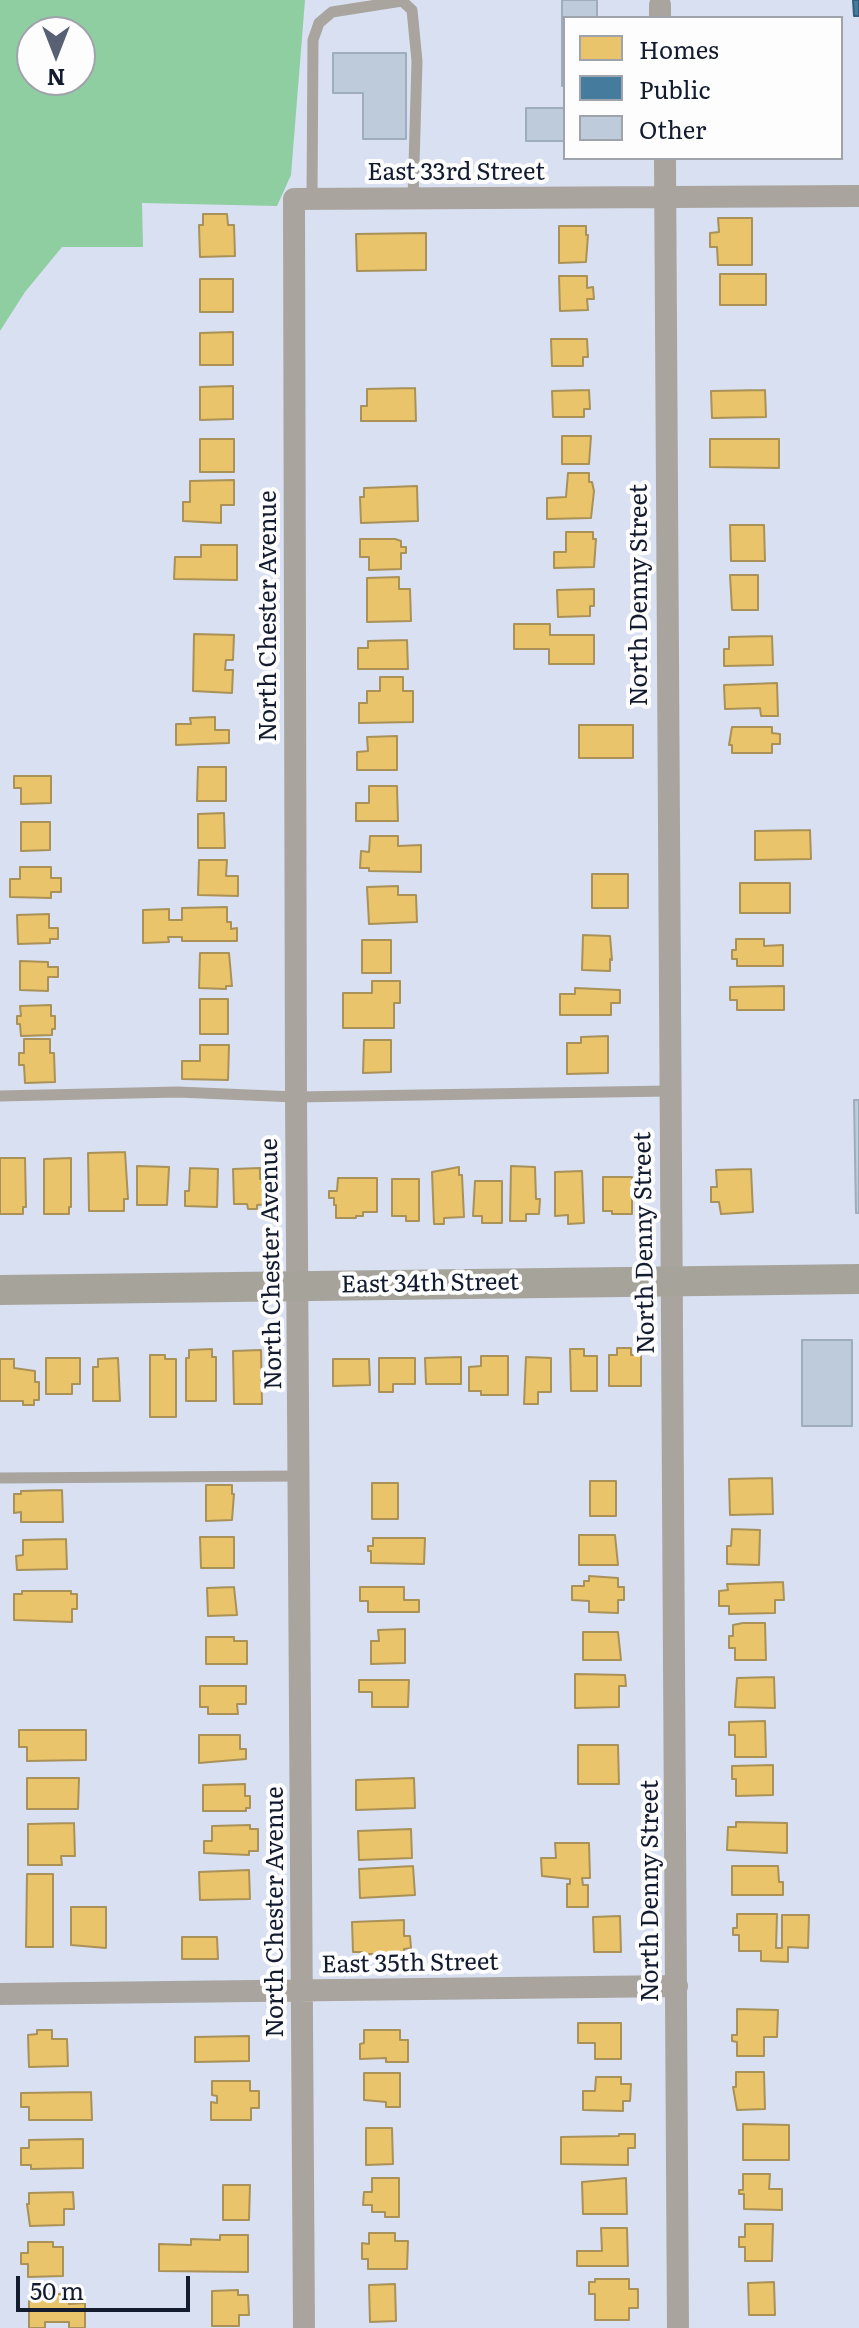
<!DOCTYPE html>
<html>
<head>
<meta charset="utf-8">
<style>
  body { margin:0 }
  #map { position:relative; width:859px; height:2328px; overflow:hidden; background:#d8e0f2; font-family:Literata,serif }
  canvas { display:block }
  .legend { position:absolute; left:563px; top:16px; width:280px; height:144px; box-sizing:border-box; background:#fdfdfd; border:2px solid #9fa3ab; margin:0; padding:10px 14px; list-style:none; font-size:24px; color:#131b2f }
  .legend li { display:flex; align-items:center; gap:16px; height:40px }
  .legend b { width:40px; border:2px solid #9fa3ab }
  .north { position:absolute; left:16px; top:16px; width:80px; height:80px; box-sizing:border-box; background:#fdfdfd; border:2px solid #9fa3ab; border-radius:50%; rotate:180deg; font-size:22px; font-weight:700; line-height:32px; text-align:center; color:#131b2f }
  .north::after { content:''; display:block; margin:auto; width:28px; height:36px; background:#586073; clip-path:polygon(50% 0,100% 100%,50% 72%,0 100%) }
  .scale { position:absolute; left:16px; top:2276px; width:174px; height:36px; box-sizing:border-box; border:4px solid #131b2f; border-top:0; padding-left:10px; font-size:24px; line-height:28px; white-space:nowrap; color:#131b2f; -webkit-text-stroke:6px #fdfdfd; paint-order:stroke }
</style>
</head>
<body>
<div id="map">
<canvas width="859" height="2328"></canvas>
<ul class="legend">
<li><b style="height:22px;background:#e9c46a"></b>Homes</li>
<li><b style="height:22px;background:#457b9d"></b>Public</li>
<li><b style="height:22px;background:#becbdb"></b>Other</li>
</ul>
<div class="north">N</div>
<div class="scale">50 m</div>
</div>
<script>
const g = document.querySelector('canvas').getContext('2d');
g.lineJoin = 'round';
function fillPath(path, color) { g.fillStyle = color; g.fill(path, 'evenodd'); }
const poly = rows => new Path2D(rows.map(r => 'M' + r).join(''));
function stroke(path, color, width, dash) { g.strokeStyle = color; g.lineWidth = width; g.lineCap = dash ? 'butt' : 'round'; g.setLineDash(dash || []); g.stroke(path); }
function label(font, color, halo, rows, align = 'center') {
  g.font = font + ' Literata,serif'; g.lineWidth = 8; g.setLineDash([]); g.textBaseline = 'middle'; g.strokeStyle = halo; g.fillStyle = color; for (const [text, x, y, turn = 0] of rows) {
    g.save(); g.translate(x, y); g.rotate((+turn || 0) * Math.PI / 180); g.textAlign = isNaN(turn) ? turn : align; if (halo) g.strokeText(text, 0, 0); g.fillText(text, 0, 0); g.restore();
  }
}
fillPath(poly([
  [0,0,305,0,291,175,277,206,142,203,143,247,62,247,25,292,0,331],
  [32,32,80,32,80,80,32,80]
]), '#8fcea1');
const homes = poly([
  [203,214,227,214,228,225,234,225,235,256,200,257,199,225,203,225,203,214],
  [718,218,752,218,752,265,718,265,717,247,710,247,710,233,719,232,718,218],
  [559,226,586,226,586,235,588,235,586,262,559,263,559,226],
  [426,233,426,270,357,271,356,234,426,233],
  [720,274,766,274,766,305,720,305,720,274],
  [559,276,587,276,587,288,593,287,594,299,587,299,588,310,560,311,559,276],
  [200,279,233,279,233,312,200,312,200,279],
  [233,332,233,365,200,365,200,333,233,332],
  [551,339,587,339,588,357,583,357,583,366,552,366,551,339],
  [233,386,233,419,200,420,200,387,233,386],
  [415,388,416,421,361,421,361,406,367,406,367,389,415,388],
  [589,390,590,409,584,409,584,417,553,417,552,391,589,390],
  [765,390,766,417,712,418,711,391,765,390],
  [562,436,591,436,589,464,562,464,562,436],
  [200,439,234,439,234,472,200,472,200,439],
  [710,439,779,439,779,468,710,467,710,439],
  [568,473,589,473,589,482,592,482,594,491,591,518,547,519,547,498,566,497,568,473],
  [234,480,234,505,221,505,221,523,183,521,183,502,190,502,190,481,234,480],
  [417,486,418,521,361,523,360,497,364,497,364,488,417,486],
  [730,525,764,525,765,561,731,561,730,525],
  [566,532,593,532,593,539,596,539,594,567,554,568,554,552,566,552,566,532],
  [360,539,395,539,401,541,401,547,406,547,406,553,401,553,401,569,369,570,369,557,360,557,360,539],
  [201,545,237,545,237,580,174,579,175,557,201,557,201,545],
  [730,575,758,575,758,610,732,610,730,575],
  [399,577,399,589,410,589,411,621,367,622,367,578,399,577],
  [594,589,594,606,590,606,590,616,558,617,557,590,594,589],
  [514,624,550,624,550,635,594,635,594,664,549,664,549,649,514,649,514,624],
  [194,634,234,635,233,660,226,660,225,670,233,670,232,693,193,691,194,634],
  [772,636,773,665,724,666,724,649,729,649,729,637,772,636],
  [407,640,408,669,358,669,358,648,368,648,368,641,407,640],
  [380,677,403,677,403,691,413,691,413,722,359,723,359,703,367,703,367,691,380,691,380,677],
  [777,683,778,716,761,716,760,708,725,709,724,685,777,683],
  [215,717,215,730,229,730,229,743,176,745,176,724,191,724,190,718,215,717],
  [579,725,633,725,633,758,579,758,579,725],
  [732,727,772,727,772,733,780,734,780,744,772,744,772,753,732,753,732,745,729,745,732,727],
  [397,736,397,770,357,770,357,752,368,751,367,737,397,736],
  [198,767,226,767,226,801,197,801,198,767],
  [14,776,51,776,51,803,21,804,21,788,14,788,14,776],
  [369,786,397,786,398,821,356,821,356,803,369,803,369,786],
  [224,813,225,848,198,848,198,814,224,813],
  [21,822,50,822,50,850,21,851,21,822],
  [810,830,811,859,755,860,755,831,810,830],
  [370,836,398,836,398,846,421,845,421,872,369,871,369,868,360,868,361,851,369,852,370,836],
  [199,860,227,860,226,876,238,876,238,896,198,895,199,860],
  [20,867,51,867,51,878,61,878,61,892,51,892,51,898,10,897,10,879,20,879,20,867],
  [592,874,628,874,628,908,592,908,592,874],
  [740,883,790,883,790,913,740,913,740,883],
  [398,886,398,895,416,895,417,922,369,924,367,887,398,886],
  [227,907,227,922,231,922,231,929,237,928,237,941,182,941,182,937,168,937,169,942,143,943,143,910,169,909,169,920,182,920,182,908,227,907],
  [49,914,49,928,58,928,58,939,50,939,50,943,18,944,17,915,49,914],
  [583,935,610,936,612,960,610,959,610,971,582,970,583,935],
  [736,939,764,939,764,946,783,945,783,966,737,966,737,959,732,959,732,950,736,950,736,939],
  [362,940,391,940,391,973,362,973,362,940],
  [200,953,229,953,232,986,226,986,226,989,199,988,200,953],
  [20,961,48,962,48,967,58,967,58,977,48,977,48,991,20,990,20,961],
  [372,981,400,981,400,1003,394,1003,394,1028,343,1028,343,993,372,993,372,981],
  [784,986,784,1010,737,1010,737,1000,730,1000,730,987,784,986],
  [575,988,620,990,620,1003,611,1003,611,1015,560,1015,560,994,575,994,575,988],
  [200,999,228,999,228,1034,200,1034,200,999],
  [51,1005,51,1016,55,1016,55,1029,52,1029,52,1035,21,1036,20,1024,17,1024,17,1016,21,1016,20,1006,51,1005],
  [608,1036,608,1073,567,1074,567,1043,581,1043,581,1037,608,1036],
  [24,1039,50,1039,50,1053,54,1053,55,1082,25,1083,24,1065,19,1065,19,1053,24,1053,24,1039],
  [364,1040,391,1040,391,1072,363,1073,364,1040],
  [200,1045,229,1045,228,1080,182,1079,182,1061,200,1061,200,1045],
  [125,1152,128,1199,124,1199,124,1211,89,1211,88,1153,125,1152],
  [0,1158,25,1158,26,1207,23,1207,23,1214,0,1214,0,1158],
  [71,1158,71,1207,69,1207,69,1214,44,1214,44,1159,71,1158],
  [137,1166,169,1167,167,1205,137,1205,137,1166],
  [511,1166,535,1167,536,1199,540,1199,539,1214,526,1214,526,1221,510,1221,511,1166],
  [459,1167,459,1175,462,1175,464,1217,444,1218,444,1224,434,1224,432,1172,459,1167],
  [190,1168,218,1169,217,1207,185,1206,185,1191,189,1191,190,1168],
  [260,1168,260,1179,269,1178,270,1204,257,1205,257,1209,248,1209,247,1204,234,1204,233,1169,260,1168],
  [751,1169,753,1212,721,1214,719,1202,711,1202,711,1187,717,1187,716,1170,751,1169],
  [582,1171,584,1223,568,1224,568,1215,555,1216,555,1172,582,1171],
  [603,1177,632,1177,632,1214,612,1214,612,1211,603,1211,603,1177],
  [338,1178,377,1178,377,1212,363,1212,363,1216,356,1216,356,1218,336,1218,336,1205,334,1205,334,1198,329,1198,329,1191,337,1191,338,1178],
  [392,1179,419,1179,419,1221,406,1221,406,1216,392,1216,392,1179],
  [475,1181,502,1181,502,1223,482,1223,482,1216,473,1216,475,1181],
  [617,1348,631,1348,631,1355,641,1355,641,1386,609,1386,609,1355,617,1355,617,1348],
  [212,1349,212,1357,216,1357,216,1401,186,1401,186,1358,189,1358,189,1350,212,1349],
  [570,1349,584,1349,584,1356,597,1356,597,1391,571,1391,570,1349],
  [261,1350,262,1404,234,1404,233,1351,261,1350],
  [150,1355,165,1355,165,1359,176,1359,176,1417,150,1417,150,1355],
  [481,1356,508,1356,508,1395,481,1395,481,1391,469,1391,469,1367,481,1366,481,1356],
  [461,1357,461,1384,426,1384,425,1358,461,1357],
  [526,1357,551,1358,551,1392,538,1392,538,1404,524,1404,526,1357],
  [46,1358,80,1358,80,1384,72,1384,72,1394,46,1394,46,1358],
  [118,1358,120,1401,93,1401,93,1367,98,1367,98,1359,118,1358],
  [379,1358,415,1358,415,1384,393,1384,393,1392,379,1392,379,1358],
  [0,1359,14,1359,14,1368,35,1371,35,1382,39,1382,39,1400,34,1400,34,1405,23,1405,23,1401,0,1401,0,1359],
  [333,1359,369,1359,370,1385,333,1386,333,1359],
  [772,1478,773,1514,730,1515,729,1479,772,1478],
  [590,1481,616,1481,616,1516,590,1516,590,1481],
  [372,1483,398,1483,398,1519,372,1519,372,1483],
  [206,1485,232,1485,232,1494,234,1494,232,1520,206,1521,206,1485],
  [62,1490,63,1522,21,1522,21,1512,14,1513,14,1494,21,1494,21,1491,62,1490],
  [732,1529,760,1530,759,1565,727,1564,727,1546,731,1546,732,1529],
  [579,1535,615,1535,618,1565,579,1565,579,1535],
  [200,1537,234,1537,234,1568,201,1568,200,1537],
  [373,1538,425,1538,424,1564,371,1563,371,1551,368,1551,368,1546,373,1546,373,1538],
  [66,1539,67,1569,17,1570,16,1556,23,1555,23,1540,66,1539],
  [589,1576,618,1578,618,1587,624,1587,624,1600,618,1600,618,1613,589,1612,589,1601,572,1600,572,1586,584,1586,584,1581,589,1581,589,1576],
  [783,1582,784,1600,775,1600,775,1613,729,1614,729,1606,719,1606,719,1591,728,1590,727,1584,783,1582],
  [234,1587,237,1615,208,1616,207,1588,234,1587],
  [360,1587,404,1587,404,1600,419,1600,419,1612,368,1612,368,1601,360,1601,360,1587],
  [22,1591,71,1591,71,1594,77,1594,77,1609,72,1609,72,1622,14,1620,14,1594,22,1594,22,1591],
  [743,1623,765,1623,766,1660,735,1660,735,1648,729,1648,729,1636,733,1636,733,1625,743,1623],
  [405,1629,405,1663,371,1664,371,1641,379,1641,378,1630,405,1629],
  [583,1632,618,1632,621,1660,583,1660,583,1632],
  [206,1637,234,1637,234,1641,247,1641,247,1664,206,1664,206,1637],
  [575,1674,625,1675,626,1686,619,1686,619,1707,575,1708,575,1674],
  [774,1677,775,1708,735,1707,737,1678,774,1677],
  [359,1680,409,1680,408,1707,372,1707,372,1692,359,1692,359,1680],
  [200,1686,246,1686,246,1704,237,1704,238,1714,208,1714,208,1707,200,1707,200,1686],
  [765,1721,766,1757,735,1757,735,1735,729,1735,729,1722,765,1721],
  [19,1730,86,1730,86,1760,27,1761,27,1747,19,1747,19,1730],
  [199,1735,240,1735,240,1749,246,1749,246,1759,199,1763,199,1735],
  [578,1745,618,1745,619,1784,578,1784,578,1745],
  [773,1765,773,1795,736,1796,736,1779,732,1779,732,1766,773,1765],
  [27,1778,79,1778,78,1809,27,1809,27,1778],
  [414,1778,415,1808,356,1810,356,1780,414,1778],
  [245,1784,245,1796,250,1796,250,1808,246,1808,246,1811,203,1811,203,1785,245,1784],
  [736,1822,787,1823,787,1853,727,1850,728,1827,736,1827,736,1822],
  [74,1823,75,1856,61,1856,62,1865,28,1865,28,1824,74,1823],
  [250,1825,250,1829,258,1829,258,1851,249,1851,249,1855,204,1853,204,1841,212,1841,212,1826,250,1825],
  [411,1829,412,1858,359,1860,358,1831,411,1829],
  [555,1843,589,1843,590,1878,582,1878,583,1885,588,1885,588,1907,567,1907,567,1884,570,1884,570,1879,542,1876,541,1858,556,1858,555,1843],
  [413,1866,415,1895,360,1898,359,1869,413,1866],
  [732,1866,778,1866,779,1882,783,1882,783,1895,732,1895,732,1866],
  [249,1870,250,1899,200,1900,199,1872,249,1870],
  [27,1874,53,1874,53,1947,26,1947,27,1874],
  [71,1907,106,1907,106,1948,71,1945,71,1907],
  [737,1914,777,1914,776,1948,782,1948,782,1915,809,1915,808,1948,788,1947,788,1962,761,1961,761,1951,739,1951,739,1935,733,1935,733,1928,737,1928,737,1914],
  [620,1916,621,1952,594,1952,593,1917,620,1916],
  [404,1920,404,1936,410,1936,411,1948,404,1949,404,1954,362,1954,362,1952,353,1952,352,1922,404,1920],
  [182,1937,217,1937,218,1959,182,1959,182,1937],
  [737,2009,778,2010,777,2037,764,2037,764,2056,737,2056,737,2042,732,2041,732,2035,737,2035,737,2009],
  [578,2023,621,2023,621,2059,595,2059,595,2043,578,2043,578,2023],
  [37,2030,52,2030,52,2039,67,2039,68,2066,29,2067,28,2035,37,2034,37,2030],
  [364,2030,400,2030,400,2040,408,2040,408,2062,386,2062,386,2058,360,2059,360,2044,364,2043,364,2030],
  [249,2036,249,2061,195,2062,195,2037,249,2036],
  [736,2072,764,2072,765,2109,737,2110,733,2087,736,2087,736,2072],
  [364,2073,400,2073,400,2107,386,2107,386,2102,364,2100,364,2073],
  [596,2077,621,2077,621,2084,631,2084,630,2101,623,2101,623,2111,583,2110,583,2091,595,2091,596,2077],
  [212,2081,250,2081,250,2091,259,2091,259,2108,251,2108,251,2120,211,2120,211,2102,217,2103,217,2096,212,2095,212,2081],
  [91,2092,92,2120,29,2120,29,2107,21,2107,21,2093,91,2092],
  [743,2124,789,2125,789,2160,743,2160,743,2124],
  [366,2128,392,2128,393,2164,366,2165,366,2128],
  [619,2134,635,2134,635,2148,628,2148,628,2165,561,2164,561,2137,619,2136,619,2134],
  [83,2139,83,2168,31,2169,31,2165,21,2165,21,2148,29,2148,29,2140,83,2139],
  [743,2174,770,2174,769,2189,782,2189,782,2210,744,2209,744,2194,739,2194,739,2190,743,2190,743,2174],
  [372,2178,399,2178,399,2217,385,2217,385,2212,372,2212,372,2205,363,2205,364,2192,372,2192,372,2178],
  [626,2178,627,2214,583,2214,582,2182,626,2178],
  [223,2185,250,2185,249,2220,223,2220,223,2185],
  [73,2192,74,2209,64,2209,64,2225,30,2226,27,2204,29,2204,29,2193,73,2192],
  [745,2224,773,2224,772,2261,745,2261,745,2247,739,2247,739,2237,745,2237,745,2224],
  [601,2228,627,2228,628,2266,577,2266,577,2251,602,2251,601,2228],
  [369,2233,395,2233,395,2241,408,2241,407,2269,368,2269,368,2259,362,2259,362,2243,369,2244,369,2233],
  [220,2235,248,2235,248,2272,159,2271,159,2244,191,2245,191,2239,220,2240,220,2235],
  [28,2242,53,2242,53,2247,63,2247,63,2276,28,2277,28,2264,21,2264,21,2253,28,2253,28,2242],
  [595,2279,629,2279,629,2289,638,2289,638,2308,629,2308,629,2320,595,2320,595,2294,589,2294,589,2282,595,2282,595,2279],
  [774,2282,775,2315,749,2315,748,2283,774,2282],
  [395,2284,396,2321,370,2322,369,2285,395,2284],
  [238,2290,238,2295,248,2295,249,2315,239,2315,239,2326,212,2326,212,2291,238,2290],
  [33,2294,69,2294,69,2304,85,2303,85,2328,69,2328,69,2322,45,2322,45,2328,29,2328,29,2301,33,2301,33,2294]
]);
fillPath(homes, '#e9c46a');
stroke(homes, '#a99158', 2);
const public = poly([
  [853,0,859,0,859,16,854,16,853,0]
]);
fillPath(public, '#457b9d');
stroke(public, '#365e7c', 2);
const building = poly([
  [562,0,597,0,597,18,565,18,565,86,562,86,562,0],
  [333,53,406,53,406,139,363,139,363,93,333,93,333,53],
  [526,108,565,108,565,141,526,141,526,108],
  [854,1100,859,1100,859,1213,856,1213,854,1100],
  [802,1340,852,1340,852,1426,802,1426,802,1340]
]);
fillPath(building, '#becbdb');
stroke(building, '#9facbc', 2);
stroke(poly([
  [312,199,313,40,319,23,332,12,402,1,412,10,417,61,413,199],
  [0,1096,178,1092,296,1097,669,1091],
  [0,1478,299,1476]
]), '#a9a59e', 11);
stroke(poly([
  [660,5,660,18],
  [665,158,678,2328],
  [0,1994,677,1986],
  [304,2328,296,1097,294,199,859,196]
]), '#a9a59e', 22);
stroke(poly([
  [0,1290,859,1279]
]), '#a6a49a', 30);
label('24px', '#131b2f', '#fdfdfd', [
  ["East 33rd Street",456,173],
  ["North Denny Street",640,595,-90],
  ["North Chester Avenue",269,616,-90],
  ["North Denny Street",645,1243,-91],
  ["North Chester Avenue",272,1264,-91],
  ["East 34th Street",430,1284,-1],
  ["North Denny Street",651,1891,-90],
  ["North Chester Avenue",276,1912,-90],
  ["East 35th Street",410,1964,-1]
]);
</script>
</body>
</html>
